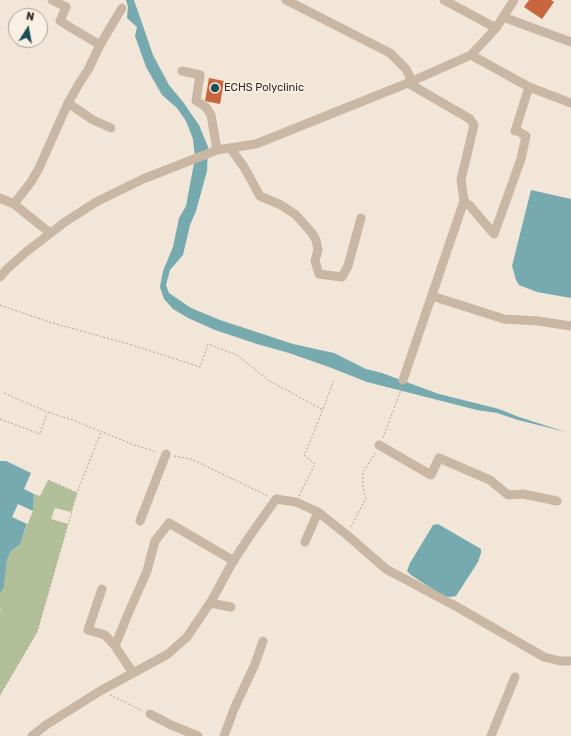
<!DOCTYPE html>
<html>
<head>
<meta charset="utf-8">
<style>
  body { margin:0 }
  #map { position:relative; width:571px; height:736px; overflow:hidden; background:#f1e6d8; font-family:Rubik,sans-serif }
  canvas { display:block }
  .north { position:absolute; left:8px; top:8px; width:40px; height:40px; box-sizing:border-box; background:#f9f0e4; border:1px solid #aaa198; border-radius:50%; rotate:11deg; font-size:11px; font-weight:700; line-height:16px; text-align:center; color:#342b26 }
  .north::after { content:''; display:block; margin:auto; width:14px; height:18px; background:#1b4f56; clip-path:polygon(50% 0,100% 100%,50% 72%,0 100%) }
</style>
</head>
<body>
<div id="map">
<canvas width="571" height="736"></canvas>
<div class="north">N</div>
</div>
<script>
const g = document.querySelector('canvas').getContext('2d');
g.lineJoin = 'round';
function fillPath(path, color) { g.fillStyle = color; g.fill(path, 'evenodd'); }
const poly = rows => new Path2D(rows.map(r => 'M' + r).join(''));
function stroke(path, color, width, dash) { g.strokeStyle = color; g.lineWidth = width; g.lineCap = dash ? 'butt' : 'round'; g.setLineDash(dash || []); g.stroke(path); }
function label(font, color, halo, rows, align = 'center') {
  g.font = font + ' Rubik,sans-serif'; g.lineWidth = 3.5; g.setLineDash([]); g.textBaseline = 'middle'; g.strokeStyle = halo; g.fillStyle = color; for (const [text, x, y, turn = 0] of rows) {
    g.save(); g.translate(x, y); g.rotate((+turn || 0) * Math.PI / 180); g.textAlign = isNaN(turn) ? turn : align; if (halo) g.strokeText(text, 0, 0); g.fillText(text, 0, 0); g.restore();
  }
}
fillPath(poly([
  [48,480,77,493,71,512,55,508,51,519,68,524,37,632,0,695,0,612,1,610,0,609,0,594,4,587,7,560,11,551,20,543,33,511,34,494,40,496]
]), '#b1c098');
fillPath(poly([
  [126,0,134,0,153,55,169,85,183,102,199,125,208,147,207,171,196,211,190,225,183,255,170,270,166,285,169,293,191,308,220,320,293,344,334,353,366,369,382,373,439,394,499,409,519,417,566,432,518,420,497,413,477,410,367,382,329,367,289,353,257,344,215,330,188,318,173,309,164,299,160,287,163,271,173,247,179,218,186,206,195,158,193,139,186,121,177,108,162,95,146,67,135,36,137,27,127,18,128,7],
  [531,190,571,199,571,298,537,292,519,285,516,280,512,266],
  [0,461,6,461,31,473,24,489,34,494,33,511,18,504,12,517,27,524,20,544,11,551,7,560,4,587,0,594],
  [438,524,481,549,481,553,478,562,456,596,450,597,443,596,411,575,407,571,410,563,433,525]
]), '#76aaaf');
fillPath(poly([
  [529,0,551,0,554,2,542,19,524,7],
  [209,78,224,81,220,104,205,101]
]), '#c8673f');
stroke(poly([
  [0,305,49,322,132,345,200,367,208,344,237,355,268,380,323,410],
  [4,393,47,412,73,420,134,445,157,452],
  [0,419,40,434,47,413],
  [383,438,402,387],
  [174,456,191,459,268,496],
  [48,480,76,492],
  [299,496,315,464,304,455,311,440,334,380],
  [351,527,366,498,363,487,363,472,376,452],
  [0,695,37,632,77,493,101,432],
  [110,695,143,711]
]), '#b5a18e', 1, [2, 2]);
stroke(poly([
  [286,0,390,53,406,69,412,81],
  [444,0,496,28],
  [503,17,571,42],
  [100,45,122,8],
  [471,55,529,87,571,103],
  [182,71,200,75,196,101,206,107,211,115,217,150],
  [68,103,93,120,111,128],
  [231,149,244,167,260,196,281,205,296,215,312,233,316,240,318,250,315,261,319,274,342,277,348,266,361,218],
  [0,198,14,204],
  [464,201,470,206,494,234,521,159,526,136,518,131,515,131,529,87],
  [50,233,14,204,31,182,39,168,68,103,80,82,88,70,100,45,60,21,66,7,52,0],
  [0,277,7,269,26,252,65,222,96,202,143,179,217,150,256,144,408,83,471,55,496,28,514,0],
  [432,296,504,319,538,321,571,326],
  [403,380,464,201,461,180,474,125,470,119,408,83],
  [379,445,431,475,439,458,490,480,508,495,523,494,557,501],
  [140,521,166,454],
  [305,542,318,512],
  [102,589,88,630,105,635,115,646],
  [210,603,231,607],
  [133,673,115,646,128,614,147,571,155,541,169,523,234,561],
  [150,714,171,725,198,736],
  [32,736,46,725,100,691,168,654,187,637,212,600,232,563,249,537,276,499,296,502,318,512,347,535,386,569,459,608,544,657,560,661,571,661],
  [224,736,234,709,255,664,263,641],
  [491,736,515,677]
]), '#c9b7a4', 9);
for (const [x, y, r, color] of [
  [215,88,5,"#1b4f56"]
]) { const dot = new Path2D(); dot.arc(x, y, r, 0, 2 * Math.PI); g.fillStyle = color; g.fill(dot); stroke(dot, '#f9f0e4', 1.5); }
label('11px', '#342b26', '#f9f0e4', [
  ["ECHS Polyclinic",224,88]
], 'left');
</script>
</body>
</html>
